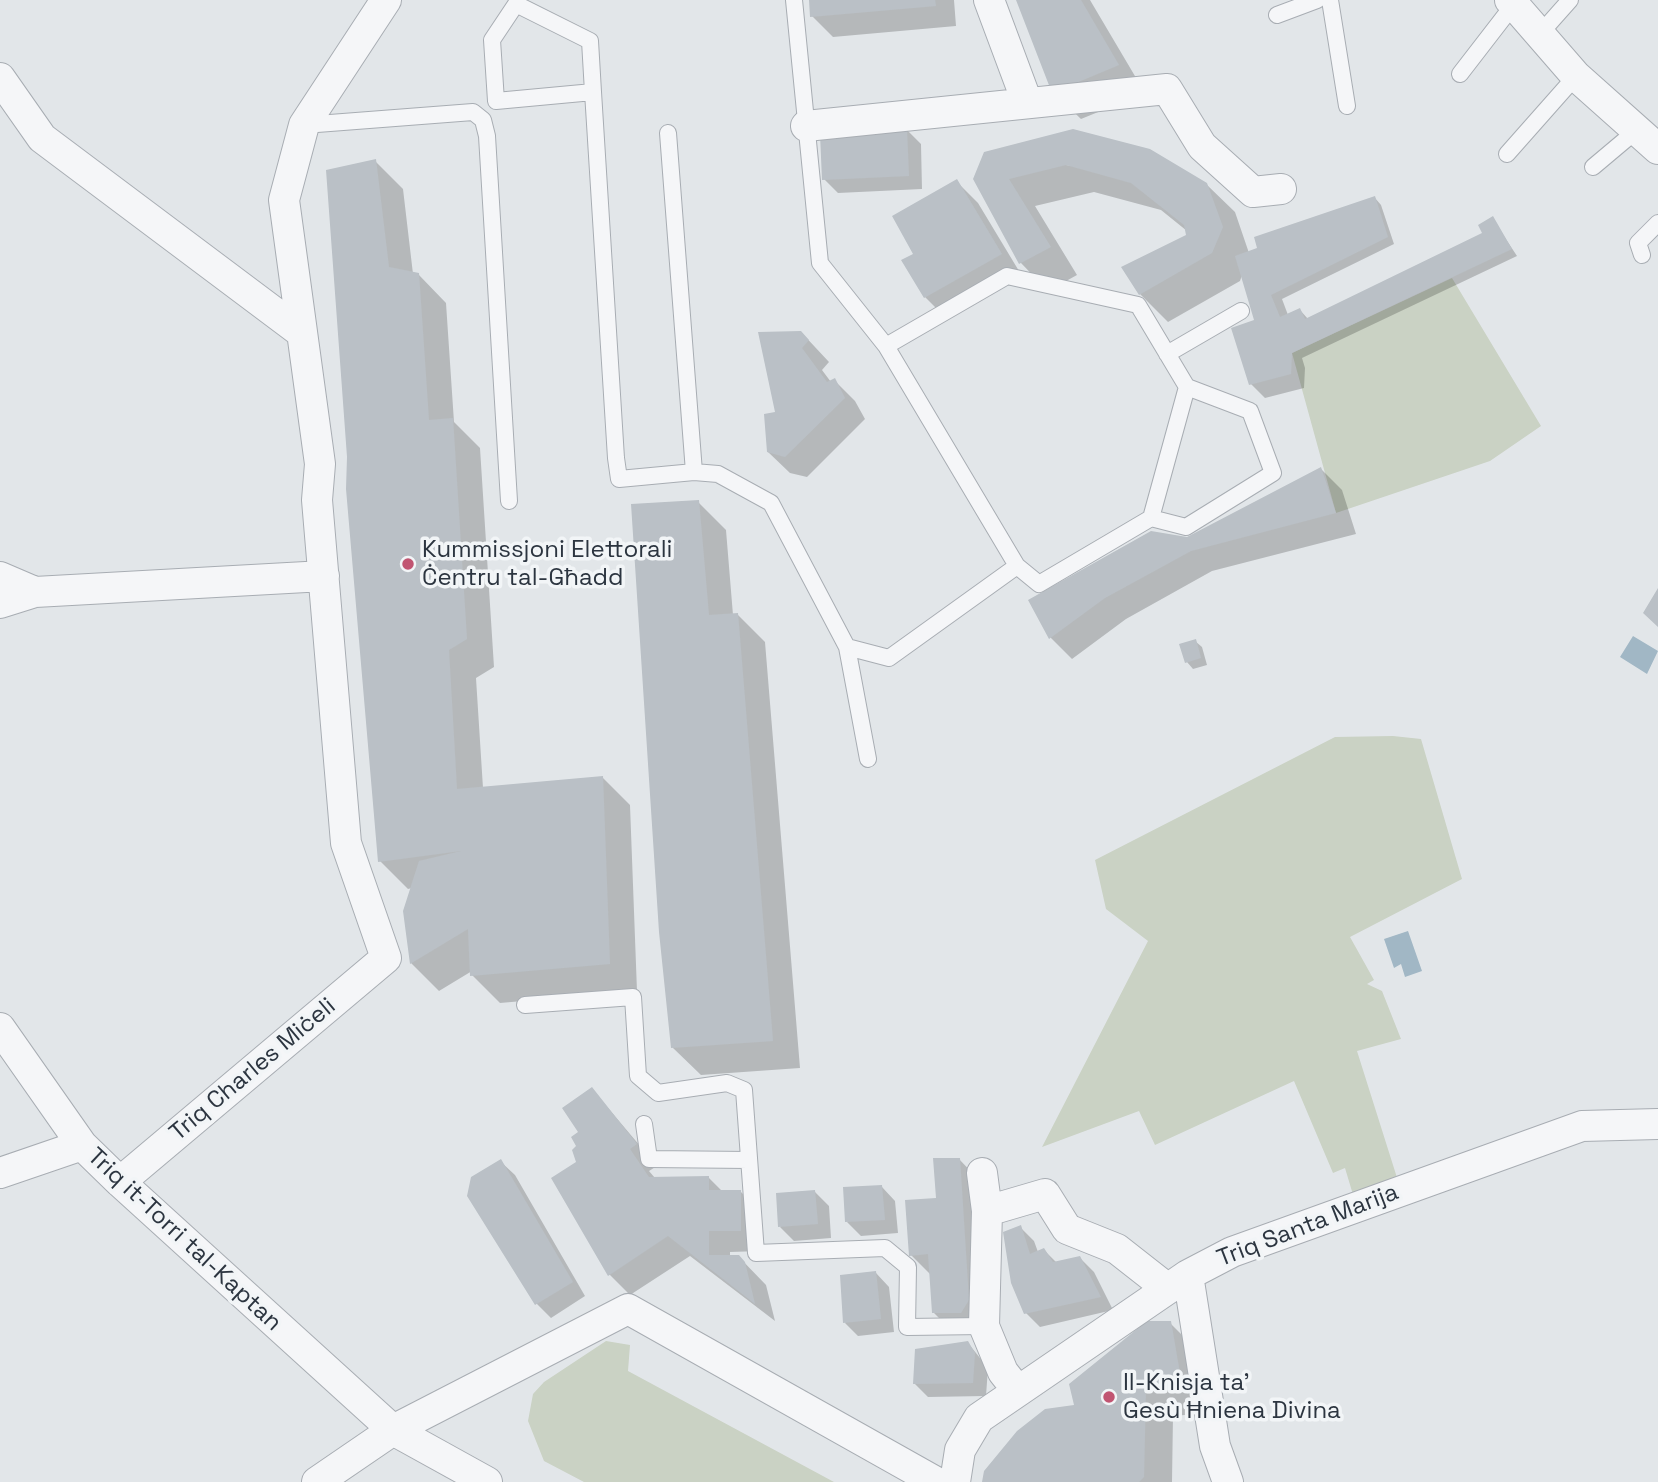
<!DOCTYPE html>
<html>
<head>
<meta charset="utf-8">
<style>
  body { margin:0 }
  canvas { display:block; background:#e2e6e9 }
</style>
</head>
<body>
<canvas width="1658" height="1482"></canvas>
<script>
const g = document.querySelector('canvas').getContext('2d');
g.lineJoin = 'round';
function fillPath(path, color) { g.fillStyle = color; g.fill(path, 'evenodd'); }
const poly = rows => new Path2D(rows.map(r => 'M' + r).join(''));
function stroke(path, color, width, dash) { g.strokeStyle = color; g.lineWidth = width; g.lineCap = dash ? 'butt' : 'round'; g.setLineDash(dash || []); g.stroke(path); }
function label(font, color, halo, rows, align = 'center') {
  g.font = font + ' "Space Grotesk",sans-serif'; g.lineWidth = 7; g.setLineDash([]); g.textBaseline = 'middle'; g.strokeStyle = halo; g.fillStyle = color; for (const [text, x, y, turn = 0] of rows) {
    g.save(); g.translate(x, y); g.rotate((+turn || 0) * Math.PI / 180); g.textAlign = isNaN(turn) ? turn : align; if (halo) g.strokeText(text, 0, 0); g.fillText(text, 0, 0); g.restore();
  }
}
fillPath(poly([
  [1452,278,1541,426,1490,461,1336,513,1292,353],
  [1393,736,1421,739,1462,879,1350,937,1374,980,1367,984,1382,991,1401,1039,1357,1051,1399,1184,1354,1198,1345,1168,1333,1173,1294,1081,1155,1145,1139,1111,1042,1147,1148,941,1106,909,1095,860,1335,737],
  [606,1341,630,1345,628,1371,834,1482,584,1482,544,1461,528,1421,533,1394,544,1382]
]), '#cad2c4');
fillPath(poly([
  [1633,636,1658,651,1647,674,1620,657],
  [1408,931,1422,971,1405,977,1401,964,1394,968,1384,939]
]), '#a1b7c5');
fillPath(poly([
  [810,0,954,0,956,26,833,37,812,16],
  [1018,0,1090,0,1145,93,1081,119,1053,92],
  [907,130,921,144,922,189,838,193,824,179],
  [985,154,1206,184,1235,212,1249,253,1375,198,1381,205,1394,244,1282,299,1288,315,1300,310,1308,319,1484,234,1492,218,1517,256,1302,358,1305,368,1304,388,1265,398,1251,384,1256,321,1242,275,1240,281,1168,322,1140,294,1188,236,1187,231,1161,210,1094,192,1035,206,1077,275,1048,291,1021,263,975,179],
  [375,161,403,189,413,274,419,275,446,303,454,422,480,448,494,667,476,678,483,788,602,777,630,805,637,991,500,1003,472,975,472,971,439,991,411,963,412,888,408,889,380,861],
  [957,182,978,203,1022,276,946,318,925,297,915,255],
  [801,332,829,362,822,370,831,382,834,380,855,401,865,419,807,477,790,473,768,452],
  [1321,469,1342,490,1356,534,1212,571,1126,619,1072,659,1051,638,1031,601,1188,539],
  [698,502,726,530,733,615,738,615,765,642,800,1068,701,1075,673,1048],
  [1195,641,1202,647,1207,665,1193,669,1187,662],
  [592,1089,657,1166,649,1171,655,1178,709,1178,722,1191,740,1191,761,1212,762,1251,730,1252,730,1256,738,1256,766,1285,775,1321,690,1256,630,1295,609,1274,579,1162,578,1146],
  [959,1159,980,1181,989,1322,955,1334,934,1313,931,1275,911,1255],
  [501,1162,515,1175,585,1296,551,1318,537,1304,469,1195],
  [882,1187,895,1201,898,1233,861,1236,847,1222],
  [815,1192,829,1206,831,1238,794,1241,780,1227],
  [1020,1227,1034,1241,1038,1252,1044,1250,1057,1263,1080,1258,1094,1272,1113,1310,1040,1327,1026,1313],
  [876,1273,889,1287,894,1332,858,1336,845,1323],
  [1170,1323,1198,1351,1209,1413,1173,1416,1172,1482,984,1482,1076,1407],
  [968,1343,988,1368,986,1396,928,1397,914,1383]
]), '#0003');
fillPath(poly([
  [809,0,935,0,936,6,810,17],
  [1016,0,1081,0,1119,65,1052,93],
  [907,129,909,176,822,180,820,134],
  [1073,129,1150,149,1207,183,1223,227,1212,253,1139,295,1121,267,1186,235,1184,225,1131,183,1066,165,1009,179,1051,247,1019,264,973,179,984,152],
  [376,159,389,267,419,273,429,420,453,418,467,639,449,650,457,789,603,776,610,964,470,976,468,929,410,964,403,911,419,861,461,851,378,862,346,489,347,457,326,170],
  [957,179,1002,254,924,298,901,260,913,254,892,216],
  [1375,196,1388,237,1271,295,1280,317,1300,308,1305,319,1482,233,1478,225,1493,216,1512,249,1292,353,1291,374,1249,385,1231,328,1254,320,1235,256,1257,248,1254,237],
  [801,331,809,340,802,348,827,382,835,378,845,398,785,457,767,452,764,414,775,412,758,332],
  [1321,467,1336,513,1191,551,1105,598,1049,639,1028,600,1151,531,1187,537],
  [699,500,709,615,738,613,773,1041,671,1048,659,932,631,504],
  [1658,588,1658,627,1643,613],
  [1196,639,1201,658,1185,663,1179,644],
  [592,1087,637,1144,630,1149,649,1177,709,1176,709,1190,741,1190,741,1231,709,1231,709,1255,739,1255,745,1262,755,1304,668,1236,608,1276,551,1178,576,1162,572,1150,576,1146,571,1137,578,1132,562,1108],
  [933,1158,960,1158,969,1300,961,1313,932,1313,928,1254,909,1256,905,1200,936,1198],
  [501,1159,573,1282,535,1305,467,1196,471,1177],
  [882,1185,885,1220,845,1222,843,1187],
  [815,1190,818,1224,778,1227,776,1193],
  [1021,1225,1030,1254,1044,1248,1053,1262,1080,1256,1101,1297,1024,1314,1011,1283,1003,1232],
  [876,1271,881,1319,843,1323,840,1275],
  [1147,1321,1171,1321,1182,1385,1146,1389,1144,1477,1139,1482,982,1482,984,1471,1017,1431,1045,1409,1074,1405,1069,1384],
  [968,1341,975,1353,973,1383,913,1384,915,1349]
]), '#bac0c6');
const lane = poly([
  [1330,0,1347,106],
  [1277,15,1317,0],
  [1538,36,1570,0],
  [1460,74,1514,4],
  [593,92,496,101,492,40,516,4,590,41,593,92,616,458,619,479,694,472,718,474,771,503,847,647,889,658,1017,566,886,346,820,263,794,0],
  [304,125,473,112,483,120,487,136,509,501],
  [668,133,694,472],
  [1507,154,1576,76],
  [1593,167,1637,130],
  [1642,255,1638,243,1658,223],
  [886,346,1007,276,1138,305,1187,387,1250,411,1273,473,1186,527,1151,518,1039,584,1017,566],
  [1167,354,1241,311],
  [1151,518,1187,387],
  [847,647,868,759],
  [525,1005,633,997,638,1076,658,1093,727,1083,744,1090,756,1253,885,1248,908,1267,907,1327,984,1326],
  [644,1124,649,1159,749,1160]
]);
const street = poly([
  [989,0,1027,102],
  [1510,0,1576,76,1658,149],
  [0,78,42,138,302,333],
  [806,126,1167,89,1202,146,1253,192,1281,189],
  [0,577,35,592],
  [0,603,35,592,324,576],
  [0,1028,82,1145,120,1182,393,1430,487,1482],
  [0,1173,82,1145],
  [982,1173,987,1211,984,1326,1003,1372,1018,1391],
  [120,1182,386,958,346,843,317,500,320,464,284,200,304,125,386,0],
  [987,1211,1045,1194,1067,1229,1117,1249,1168,1289],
  [1188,1275,1215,1446,1228,1482],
  [317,1482,393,1430,628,1309,936,1482],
  [955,1482,960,1450,979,1418,1188,1275,1232,1252,1582,1126,1658,1124]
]);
stroke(lane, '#a8adb3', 18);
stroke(street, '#a8adb3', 32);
stroke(lane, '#f5f6f8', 16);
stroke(street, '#f5f6f8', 30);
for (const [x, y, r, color] of [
  [408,564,7,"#c15572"],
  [1109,1397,7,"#c15572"]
]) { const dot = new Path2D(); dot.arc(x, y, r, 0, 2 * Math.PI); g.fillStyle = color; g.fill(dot); stroke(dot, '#f2f5f7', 2.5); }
label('24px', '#2c3540', '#f2f5f7', [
  ["Kummissjoni Elettorali",422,550],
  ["Ċentru tal-Għadd",422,578],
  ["Il-Knisja ta'",1123,1383],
  ["Gesù Ħniena Divina",1123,1411]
], 'left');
label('24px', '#2c3540', '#f2f5f7', [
  ["Triq Charles Miċeli",253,1070,-40],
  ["Triq Santa Marija",1308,1226,-21],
  ["Triq it-Torri tal-Kaptan",184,1240,43]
]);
</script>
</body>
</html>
